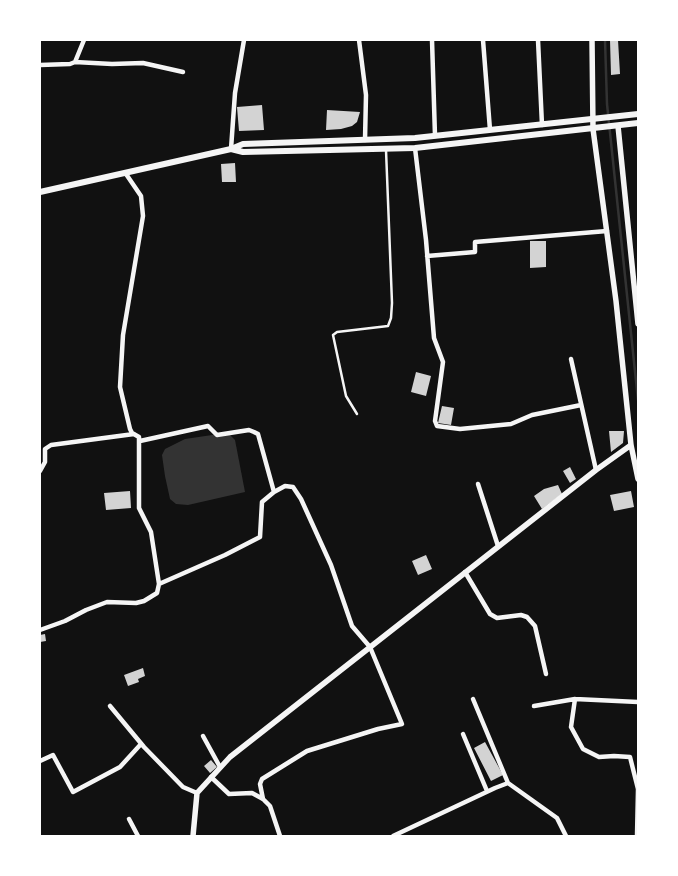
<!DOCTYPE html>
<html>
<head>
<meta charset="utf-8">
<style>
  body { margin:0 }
  #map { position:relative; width:678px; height:876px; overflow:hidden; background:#111; font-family:Jost,sans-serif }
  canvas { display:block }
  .frame { position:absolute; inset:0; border:41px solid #fff; pointer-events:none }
</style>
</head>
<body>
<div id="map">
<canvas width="678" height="876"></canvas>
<div class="frame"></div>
</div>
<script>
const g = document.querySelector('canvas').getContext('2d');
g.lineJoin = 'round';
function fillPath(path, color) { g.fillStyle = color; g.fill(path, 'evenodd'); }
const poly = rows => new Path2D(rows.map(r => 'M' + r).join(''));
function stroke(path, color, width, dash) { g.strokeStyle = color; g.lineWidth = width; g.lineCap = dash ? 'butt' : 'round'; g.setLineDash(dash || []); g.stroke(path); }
fillPath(poly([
  [219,434,230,435,235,440,245,492,188,505,176,504,170,499,165,476,162,455,165,449,185,439]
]), '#333');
stroke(poly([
  [605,40,607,104,638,400]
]), '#333', 2.5);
fillPath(poly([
  [610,40,618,40,620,74,611,75],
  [262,105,264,130,239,131,237,107],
  [327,110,360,112,357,122,352,126,341,129,326,130],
  [235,163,236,182,222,182,221,164],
  [530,241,546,241,546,267,530,268],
  [416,372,431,376,426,396,411,392],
  [442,406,454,408,451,425,438,423],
  [609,431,624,431,623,443,611,452],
  [570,467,576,479,570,483,563,471],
  [558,485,562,494,542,509,534,496,544,489],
  [130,491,131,508,106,510,104,493],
  [631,491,634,507,614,511,610,495],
  [426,555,432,569,418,575,412,561],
  [45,634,46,641,40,642,40,635],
  [143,668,145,676,138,679,139,682,128,686,124,675],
  [485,742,503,775,491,781,474,748],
  [211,760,217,767,210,773,204,766]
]), '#d3d3d3');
stroke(poly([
  [357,414,346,396,333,335,337,332,388,326,391,318,392,303,386,150]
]), '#f5f5f5', 2.5);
stroke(poly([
  [359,40,366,95,365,140],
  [432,40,435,136],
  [483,40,490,130],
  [538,40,542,125],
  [75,62,112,64,143,63,183,72],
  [40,65,70,64,75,62,84,40],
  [415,148,426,240,434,338,443,362,435,421,437,426,460,429,511,424,532,415,581,405],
  [231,149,235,93,244,40],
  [427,256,475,252,475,242,607,231],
  [571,359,596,470],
  [140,441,208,426,217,435,249,430,254,432,258,434,274,492],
  [40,471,45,462,45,449,51,445,134,434],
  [478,484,498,546],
  [465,572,490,614,497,618,521,615,527,617,535,626,546,674],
  [159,584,225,555,260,537,262,502,274,492,285,486,293,487,301,499,331,565,352,626,370,647,402,724,378,729,307,751,262,779,260,784,263,799],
  [40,630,65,621,86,610,107,602,136,603,144,601,157,593,159,584,151,532,139,508,139,437,132,433,130,429,120,387,123,335,143,216,141,196,126,174],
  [473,699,508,783,557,818,566,836],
  [575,699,638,702],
  [110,706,144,747,183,787,197,793],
  [534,706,575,699,571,727,583,749,599,757,614,756,630,757,638,789],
  [463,734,487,791],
  [203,736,220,767],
  [40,761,53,755,73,792,120,767,141,744],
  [211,777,229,794,252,793,263,799,270,806,280,836],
  [129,819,138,836],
  [393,836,495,788,508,783],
  [637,836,638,789]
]), '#f5f5f5', 4.5);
stroke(poly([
  [592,40,593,129,616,301,631,445,638,479],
  [618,126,638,324],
  [193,836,197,793,230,757,596,470,631,445]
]), '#f5f5f5', 5.5);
stroke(poly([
  [231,149,243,152,415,148,638,123],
  [40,192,231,149,243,144,415,138,638,114]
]), '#f5f5f5', 6);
</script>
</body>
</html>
